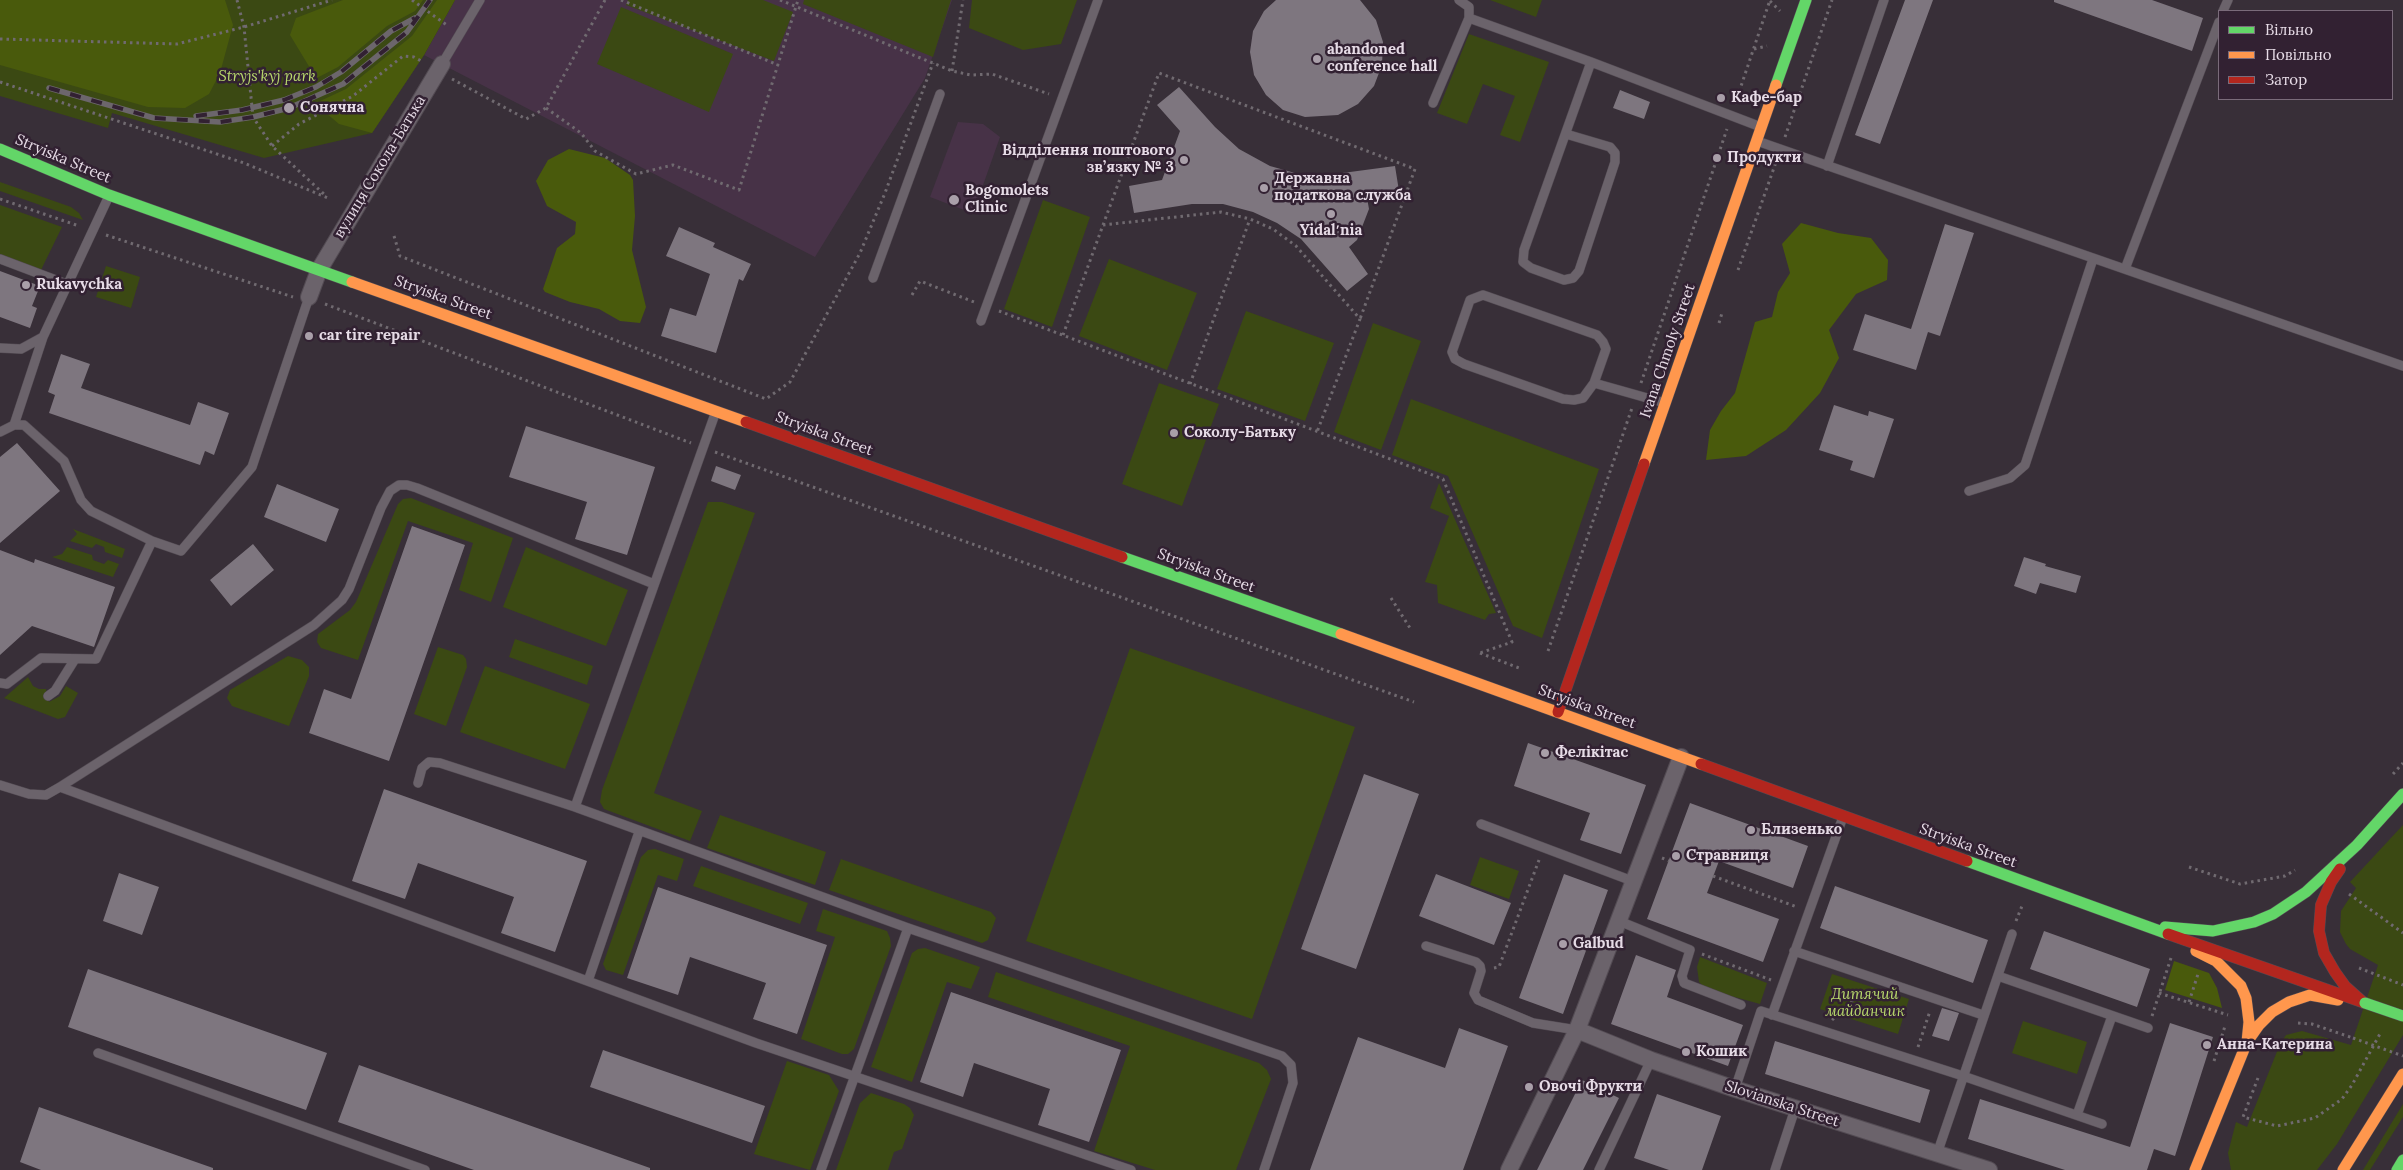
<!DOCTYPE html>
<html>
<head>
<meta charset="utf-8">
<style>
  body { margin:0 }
  #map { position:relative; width:2403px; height:1170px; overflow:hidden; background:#382f38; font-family:Lora,serif }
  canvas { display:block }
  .legend { position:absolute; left:2218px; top:10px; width:175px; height:90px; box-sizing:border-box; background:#322132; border:1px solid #7a6b7a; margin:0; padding:6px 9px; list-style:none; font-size:15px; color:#e6dbe6 }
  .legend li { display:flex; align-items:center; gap:10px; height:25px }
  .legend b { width:25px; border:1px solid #7a6b7a }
</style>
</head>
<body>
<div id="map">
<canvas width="2403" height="1170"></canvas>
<ul class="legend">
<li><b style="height:6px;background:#63d668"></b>Вільно</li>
<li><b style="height:6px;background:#ff974d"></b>Повільно</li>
<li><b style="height:6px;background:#b3261e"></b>Затор</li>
</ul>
</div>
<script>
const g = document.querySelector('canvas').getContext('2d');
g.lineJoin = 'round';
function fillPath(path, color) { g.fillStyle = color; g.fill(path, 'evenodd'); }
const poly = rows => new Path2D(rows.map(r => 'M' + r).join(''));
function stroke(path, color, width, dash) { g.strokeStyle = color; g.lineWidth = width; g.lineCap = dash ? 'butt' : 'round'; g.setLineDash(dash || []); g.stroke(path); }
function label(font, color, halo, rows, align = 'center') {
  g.font = font + ' Lora,serif'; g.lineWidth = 5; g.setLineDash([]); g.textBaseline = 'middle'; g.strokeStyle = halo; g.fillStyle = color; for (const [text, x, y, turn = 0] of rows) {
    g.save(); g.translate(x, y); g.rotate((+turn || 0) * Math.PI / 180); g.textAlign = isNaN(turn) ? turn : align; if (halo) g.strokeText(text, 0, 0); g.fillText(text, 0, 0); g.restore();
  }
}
fillPath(poly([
  [455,0,952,0,925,78,815,257,424,55],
  [958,122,983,124,1000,137,982,188,987,190,982,205,976,203,972,213,930,197]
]), '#473247');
fillPath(poly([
  [0,0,455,0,424,55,372,133,264,158,112,113,108,128,0,96],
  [628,0,763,0,793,12,774,61,626,5],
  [804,0,951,0,933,57,803,4],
  [972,0,1077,0,1061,44,1023,50,969,28],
  [1490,0,1542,0,1536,17],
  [621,7,733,54,709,112,597,64],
  [1469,34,1549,62,1520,142,1500,135,1515,96,1483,84,1467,124,1437,113],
  [0,182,71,207,79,213,83,220,0,191],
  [1043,200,1090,217,1052,327,1004,309],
  [0,205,62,227,41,270,0,255],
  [1109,259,1197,293,1167,370,1079,336],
  [106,266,140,277,131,308,96,297],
  [1246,311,1334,343,1305,421,1217,389],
  [1373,323,1421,341,1381,450,1334,432],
  [1159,383,1219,404,1182,506,1122,484],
  [1411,399,1599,469,1542,638,1513,626,1448,476,1392,455],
  [1439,483,1496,613,1489,614,1485,620,1438,603,1437,585,1425,582,1449,516,1430,508],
  [411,498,513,538,491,602,459,590,473,543,408,521,358,660,321,648,317,642,318,634,350,610,356,602,398,504,403,499],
  [708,502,722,502,755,513,654,793,702,811,690,841,604,809,600,802,602,790],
  [73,529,125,549,122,558,105,552,104,547,96,544,92,548,70,541,77,534],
  [67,547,92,555,93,560,104,564,108,560,119,564,113,577,52,557,62,554],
  [526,547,628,590,606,646,503,607],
  [515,639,593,666,587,685,509,657],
  [438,647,463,655,466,659,467,667,446,726,414,714],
  [1130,648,1355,727,1252,1019,1026,941],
  [288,656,302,660,309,667,309,676,289,726,232,706,227,698,230,690],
  [485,666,590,704,565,769,460,732],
  [28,677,33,686,39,689,46,689,49,702,60,696,66,686,78,693,65,717,58,719,4,698],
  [720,815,826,852,815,885,707,848],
  [2403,825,2403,1035,2337,1144,2317,1170,2231,1170,2228,1153,2236,1122,2247,1127,2280,1044,2286,1035,2302,1031,2351,1045,2378,965,2350,949,2346,944,2340,932,2341,911,2356,888,2350,882],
  [655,849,684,859,677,881,658,875,623,975,606,970,603,964,641,857,648,850],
  [1480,857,1519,871,1509,899,1470,885],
  [841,859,991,912,996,918,988,940,982,943,829,890],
  [701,866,808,903,800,924,693,886],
  [823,909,887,931,890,938,891,946,854,1049,848,1054,842,1054,801,1039,835,937,816,931],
  [925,948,980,967,971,989,947,982,912,1082,871,1067,912,953,918,949],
  [1700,957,1767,983,1760,1004,1706,989,1699,982,1697,967],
  [996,972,1259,1063,1267,1070,1271,1079,1236,1170,1155,1170,1094,1151,1130,1046,988,997],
  [1832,974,1909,999,1898,1034,1820,1009],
  [2023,1021,2087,1042,2077,1074,2012,1053],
  [787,1061,829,1075,839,1091,810,1170,754,1154],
  [871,1093,904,1104,910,1108,914,1115,902,1149,894,1152,888,1170,836,1170,860,1103],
  [2403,1104,2403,1117,2370,1170,2363,1170]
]), '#3b4913');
fillPath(poly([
  [0,0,225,0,233,25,220,73,209,94,185,108,148,107,0,65],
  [343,0,423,0,415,11,387,26,338,67,313,80,310,68,290,35,296,18],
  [437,0,455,0,424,55,372,133,339,124,319,107,318,102,346,89,412,36],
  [569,149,605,158,630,175,633,180,635,216,632,250,646,307,640,323,620,321,599,309,570,302,545,292,543,289,557,248,575,234,576,222,547,206,536,181,548,160],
  [1801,223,1838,233,1871,238,1888,260,1887,280,1856,294,1829,330,1839,358,1820,393,1786,430,1746,456,1706,460,1710,430,1721,411,1735,393,1755,322,1772,317,1778,292,1790,273,1782,244],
  [2174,961,2209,973,2217,988,2222,1008,2165,990]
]), '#495a0c');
fillPath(poly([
  [1276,0,1360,0,1376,20,1383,42,1382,65,1374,86,1358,104,1338,115,1305,117,1283,110,1266,95,1254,75,1250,52,1253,31,1264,11],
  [1905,0,1933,0,1880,144,1855,135],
  [2054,0,2152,0,2203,18,2192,51,2054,2],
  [1179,87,1215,127,1239,149,1270,166,1295,173,1320,176,1395,166,1399,191,1367,198,1369,209,1357,240,1349,247,1368,274,1347,291,1301,239,1277,223,1253,212,1223,204,1192,204,1134,213,1129,186,1162,180,1180,131,1157,105],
  [1620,90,1650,102,1644,119,1613,108],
  [1945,224,1974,233,1940,336,1928,332,1916,370,1853,350,1865,314,1911,329],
  [679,227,715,243,713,247,751,264,743,281,739,279,716,353,661,336,670,308,696,316,710,274,666,256],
  [0,271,40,286,32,306,37,308,30,328,0,317],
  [61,354,90,364,81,388,190,425,198,402,229,413,214,455,205,451,200,465,49,413,55,395,48,392],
  [1834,405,1868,416,1869,411,1894,419,1874,478,1850,470,1853,461,1819,450],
  [526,426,655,467,627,555,575,539,587,502,509,477],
  [17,443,60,491,0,543,0,457],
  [716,466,741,475,735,490,711,481],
  [277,484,339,509,326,542,264,517],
  [412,526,465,545,389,761,309,733,324,689,351,699],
  [253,544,274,570,231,606,210,580],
  [0,550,34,563,35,559,115,587,94,647,32,626,0,655],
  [2024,557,2046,564,2045,566,2081,576,2076,593,2040,583,2036,594,2014,586],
  [1528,743,1646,785,1621,854,1580,840,1590,813,1514,786],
  [1364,774,1419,794,1356,969,1301,949],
  [384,789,587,861,555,952,501,933,514,897,418,863,405,899,352,881],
  [1690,803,1808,846,1793,888,1719,861,1707,893,1779,919,1763,962,1647,919],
  [119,873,159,887,142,935,103,921],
  [1436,874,1511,903,1494,945,1419,916],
  [1564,874,1608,890,1563,1014,1519,998],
  [1835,886,1988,940,1973,983,1820,928],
  [658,887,827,945,797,1034,753,1019,766,983,690,957,678,995,627,978],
  [2044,931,2150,969,2137,1007,2030,969],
  [1636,955,1676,970,1667,997,1743,1025,1728,1066,1611,1024],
  [88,969,327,1053,306,1110,68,1027],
  [951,992,1121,1050,1089,1142,1038,1125,1050,1089,974,1063,963,1097,920,1082],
  [1942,1008,1959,1013,1949,1041,1932,1036],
  [2170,1023,2213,1037,2175,1156,2154,1149,2147,1170,2065,1170,1968,1139,1980,1099,2130,1147],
  [1459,1028,1508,1046,1463,1170,1310,1170,1358,1037,1445,1068],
  [1775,1041,1930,1090,1920,1123,1765,1074],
  [603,1050,765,1106,752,1143,590,1087],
  [359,1065,650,1168,650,1170,474,1170,338,1122],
  [1582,1080,1619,1098,1583,1170,1537,1170],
  [1657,1094,1721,1116,1702,1170,1669,1170,1634,1158],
  [39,1107,213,1168,213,1170,41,1170,20,1162]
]), '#7e767f');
const lane = poly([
  [2223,11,2228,0],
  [1469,18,1591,62,1761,127],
  [442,64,480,0],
  [1433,103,1469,18,1469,7,1459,0],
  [1566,134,1610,147,1615,153,1615,162,1579,271,1573,278,1564,280,1531,268,1523,262,1524,250,1591,62],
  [1757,141,2403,366],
  [1827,166,1884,0],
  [0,259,69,285],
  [2125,269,2219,22],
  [873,278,940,94],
  [981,321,1098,0],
  [0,348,21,349,43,337,108,198],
  [1594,383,1606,349,1603,342,1597,335,1483,295,1470,300,1452,352,1455,359,1464,364,1563,399,1574,400,1583,398,1594,383,1665,403],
  [14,425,43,337],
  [0,432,14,425,24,425,64,461,81,500,91,511,152,541,181,551,252,467,309,297],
  [1969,491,2010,478,2025,465,2093,259],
  [654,584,417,488,407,485,399,485,390,491,381,508,349,589,342,600,314,625,60,787,756,1043,1131,1170],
  [0,683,7,684,41,658,96,659,152,541],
  [48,696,55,691,75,659],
  [418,783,422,768,429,762,440,763,575,807,908,928,1282,1056,1291,1065,1293,1083,1264,1170],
  [0,785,29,794,46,795,60,787],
  [575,807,715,414],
  [1481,824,1635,882],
  [1619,921,1690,950,1682,976,1684,983,1741,1005],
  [1426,946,1476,962,1480,966,1481,971,1474,993,1478,1000,1533,1023,1577,1030],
  [1794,951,1983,1015],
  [1998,976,2148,1028],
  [588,981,639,832],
  [1772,1015,1843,817],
  [98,1053,425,1170],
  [1735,1089,1761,1011,1963,1076,2102,1124],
  [2077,1115,2112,1016],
  [1937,1154,2012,934],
  [821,1170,908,928],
  [1599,1170,1651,1060],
  [1775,1170,1795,1109]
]);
const street = poly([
  [309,297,319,270,442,64],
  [1577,1030,1651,1060,1735,1089,1989,1170],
  [1509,1170,1577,1030,1681,757]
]);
const fast = poly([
  [1776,85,1806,0],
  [0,149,109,195,352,282],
  [1122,557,1341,634],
  [1967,861,2168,934],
  [2165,927,2213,931,2254,922,2273,914,2306,892,2357,845,2403,794],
  [2397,1170,2403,1160]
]);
const slow = poly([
  [352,282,746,422],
  [1644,464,1776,85],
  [1341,634,1701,764],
  [2196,951,2216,961,2241,986,2246,998,2249,1022,2247,1042],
  [2195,1170,2247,1042,2259,1025,2272,1012,2289,1002,2310,995,2338,1000],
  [2343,1170,2403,1074]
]);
const jam = poly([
  [746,422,1122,557],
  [1558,712,1644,464],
  [1701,764,1967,861],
  [2340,869,2331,882,2321,905,2319,931,2324,953,2335,972,2345,986,2364,1003],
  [2168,934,2365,1003]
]);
stroke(lane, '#534b53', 10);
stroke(street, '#534b53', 18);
stroke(fast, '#534b53', 12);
stroke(slow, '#534b53', 12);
stroke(jam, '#534b53', 12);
stroke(poly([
  [237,0,244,27,253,117,272,146,326,196],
  [412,0,448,26],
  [621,0,778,65],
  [780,0,952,71,971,75,992,74,1049,94],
  [1770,1,1780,11],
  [0,39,177,44,244,27,332,0],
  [1754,49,1767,46],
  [952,71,963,0],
  [452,79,526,119,546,108,605,0],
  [0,82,244,163,328,198],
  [1735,104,1770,0],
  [546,108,581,133,595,151,636,174,673,165,739,190,798,0],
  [1785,137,1832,0],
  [272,146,299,124,353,96,403,56,414,57,423,62],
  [0,199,79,226],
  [1103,225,1159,73,1415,169,1360,319],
  [106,235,293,297],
  [394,236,400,256,766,399,790,382,860,253,885,193,933,63],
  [1738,270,1776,162],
  [912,295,920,281,974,302],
  [325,304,691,443],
  [999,311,1443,479,1512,642,1480,653],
  [1719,323,1722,313],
  [1063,335,1103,225,1221,212,1250,219,1273,229,1296,246,1360,319,1317,432],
  [1641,383,1727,129],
  [1190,384,1250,219],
  [715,452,1414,702],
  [1391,598,1410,628],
  [1548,651,1632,408],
  [1480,653,1519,668],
  [2393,774,2403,763],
  [1662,858,1669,861],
  [2189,867,2240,884,2285,876,2295,870],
  [1713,876,1797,907],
  [2349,894,2403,933],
  [2016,921,2022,906],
  [1702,954,1771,980],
  [1494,968,1499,967,1539,860],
  [2359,968,2403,985],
  [2159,993,2228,1015],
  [2189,1002,2198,974],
  [2152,1016,2171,958],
  [1832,1020,1864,990],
  [2298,1023,2312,1024,2353,1038],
  [1918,1047,1930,1011],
  [2214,1061,2225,1026],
  [2258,1078,2243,1117,2277,1126,2315,1118,2342,1099,2352,1085,2381,1032]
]), '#706a70', 3, [2.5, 4]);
stroke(lane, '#6b636b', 9);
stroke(street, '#6b636b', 16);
stroke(fast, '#63d668', 11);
stroke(slow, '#ff974d', 11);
stroke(jam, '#b3261e', 11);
const rail = poly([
  [49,88,154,118,220,122,253,117,289,108,343,84,407,32,430,0],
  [196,116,242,110,284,100,316,87,341,72,391,31,415,18]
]);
stroke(rail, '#6c666c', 5.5);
stroke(rail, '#322132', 4, [11]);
const fastBridge = poly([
  [2365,1003,2403,1016]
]);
stroke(fastBridge, '#534b53', 12, []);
stroke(poly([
  [2353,1038,2403,1056]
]), '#706a70', 3, [2.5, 4]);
stroke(fastBridge, '#63d668', 11);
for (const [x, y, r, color] of [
  [1317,59,5,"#a99fa9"],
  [1721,98,5,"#a99fa9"],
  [289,108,6,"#a99fa9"],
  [1717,158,5,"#a99fa9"],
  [1184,160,5,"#a99fa9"],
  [1264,188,5,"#a99fa9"],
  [954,200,6,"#a99fa9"],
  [1331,214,5,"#a99fa9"],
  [26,285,5,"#a99fa9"],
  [309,336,5,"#a99fa9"],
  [1174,433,5,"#a99fa9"],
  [1545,753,5,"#a99fa9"],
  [1751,830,5,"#a99fa9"],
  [1676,856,5,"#a99fa9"],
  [1563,944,5,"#a99fa9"],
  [2207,1045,5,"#a99fa9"],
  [1686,1052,5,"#a99fa9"],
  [1529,1087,5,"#a99fa9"]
]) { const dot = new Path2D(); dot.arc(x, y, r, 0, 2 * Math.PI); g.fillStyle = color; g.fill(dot); stroke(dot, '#322132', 2); }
label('bold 15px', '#e6dbe6', '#322132', [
  ["abandoned",1327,50],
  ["conference hall",1327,67],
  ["Кафе-бар",1731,98],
  ["Сонячна",300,108],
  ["Відділення поштового",1174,151,"right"],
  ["зв’язку № 3",1174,168,"right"],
  ["Продукти",1727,158],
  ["Державна",1274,179],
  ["податкова служба",1274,196],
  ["Bogomolets",965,191],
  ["Clinic",965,208],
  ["Yidalʹnia",1331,231,"center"],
  ["Rukavychka",36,285],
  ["car tire repair",319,336],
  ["Соколу-Батьку",1184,433],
  ["Фелікітас",1555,753],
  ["Близенько",1761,830],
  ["Стравниця",1686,856],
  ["Galbud",1573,944],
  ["Анна-Катерина",2217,1045],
  ["Кошик",1696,1052],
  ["Овочі Фрукти",1539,1087]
], 'left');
label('italic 15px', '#b8d96c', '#322132', [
  ["Stryjs'kyj park",267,77],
  ["Дитячий",1865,995],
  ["майданчик",1865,1012]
]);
label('15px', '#e6dbe6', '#322132', [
  ["Stryiska Street",63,159,23],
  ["вулиця Сокола-Батька",380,167,-59],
  ["Stryiska Street",443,298,20],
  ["Ivana Chmoly Street",1668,351,-71],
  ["Stryiska Street",824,434,20],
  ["Stryiska Street",1206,571,20],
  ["Stryiska Street",1587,707,20],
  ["Stryiska Street",1968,846,20],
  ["Slovianska Street",1782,1104,18]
]);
</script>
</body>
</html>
